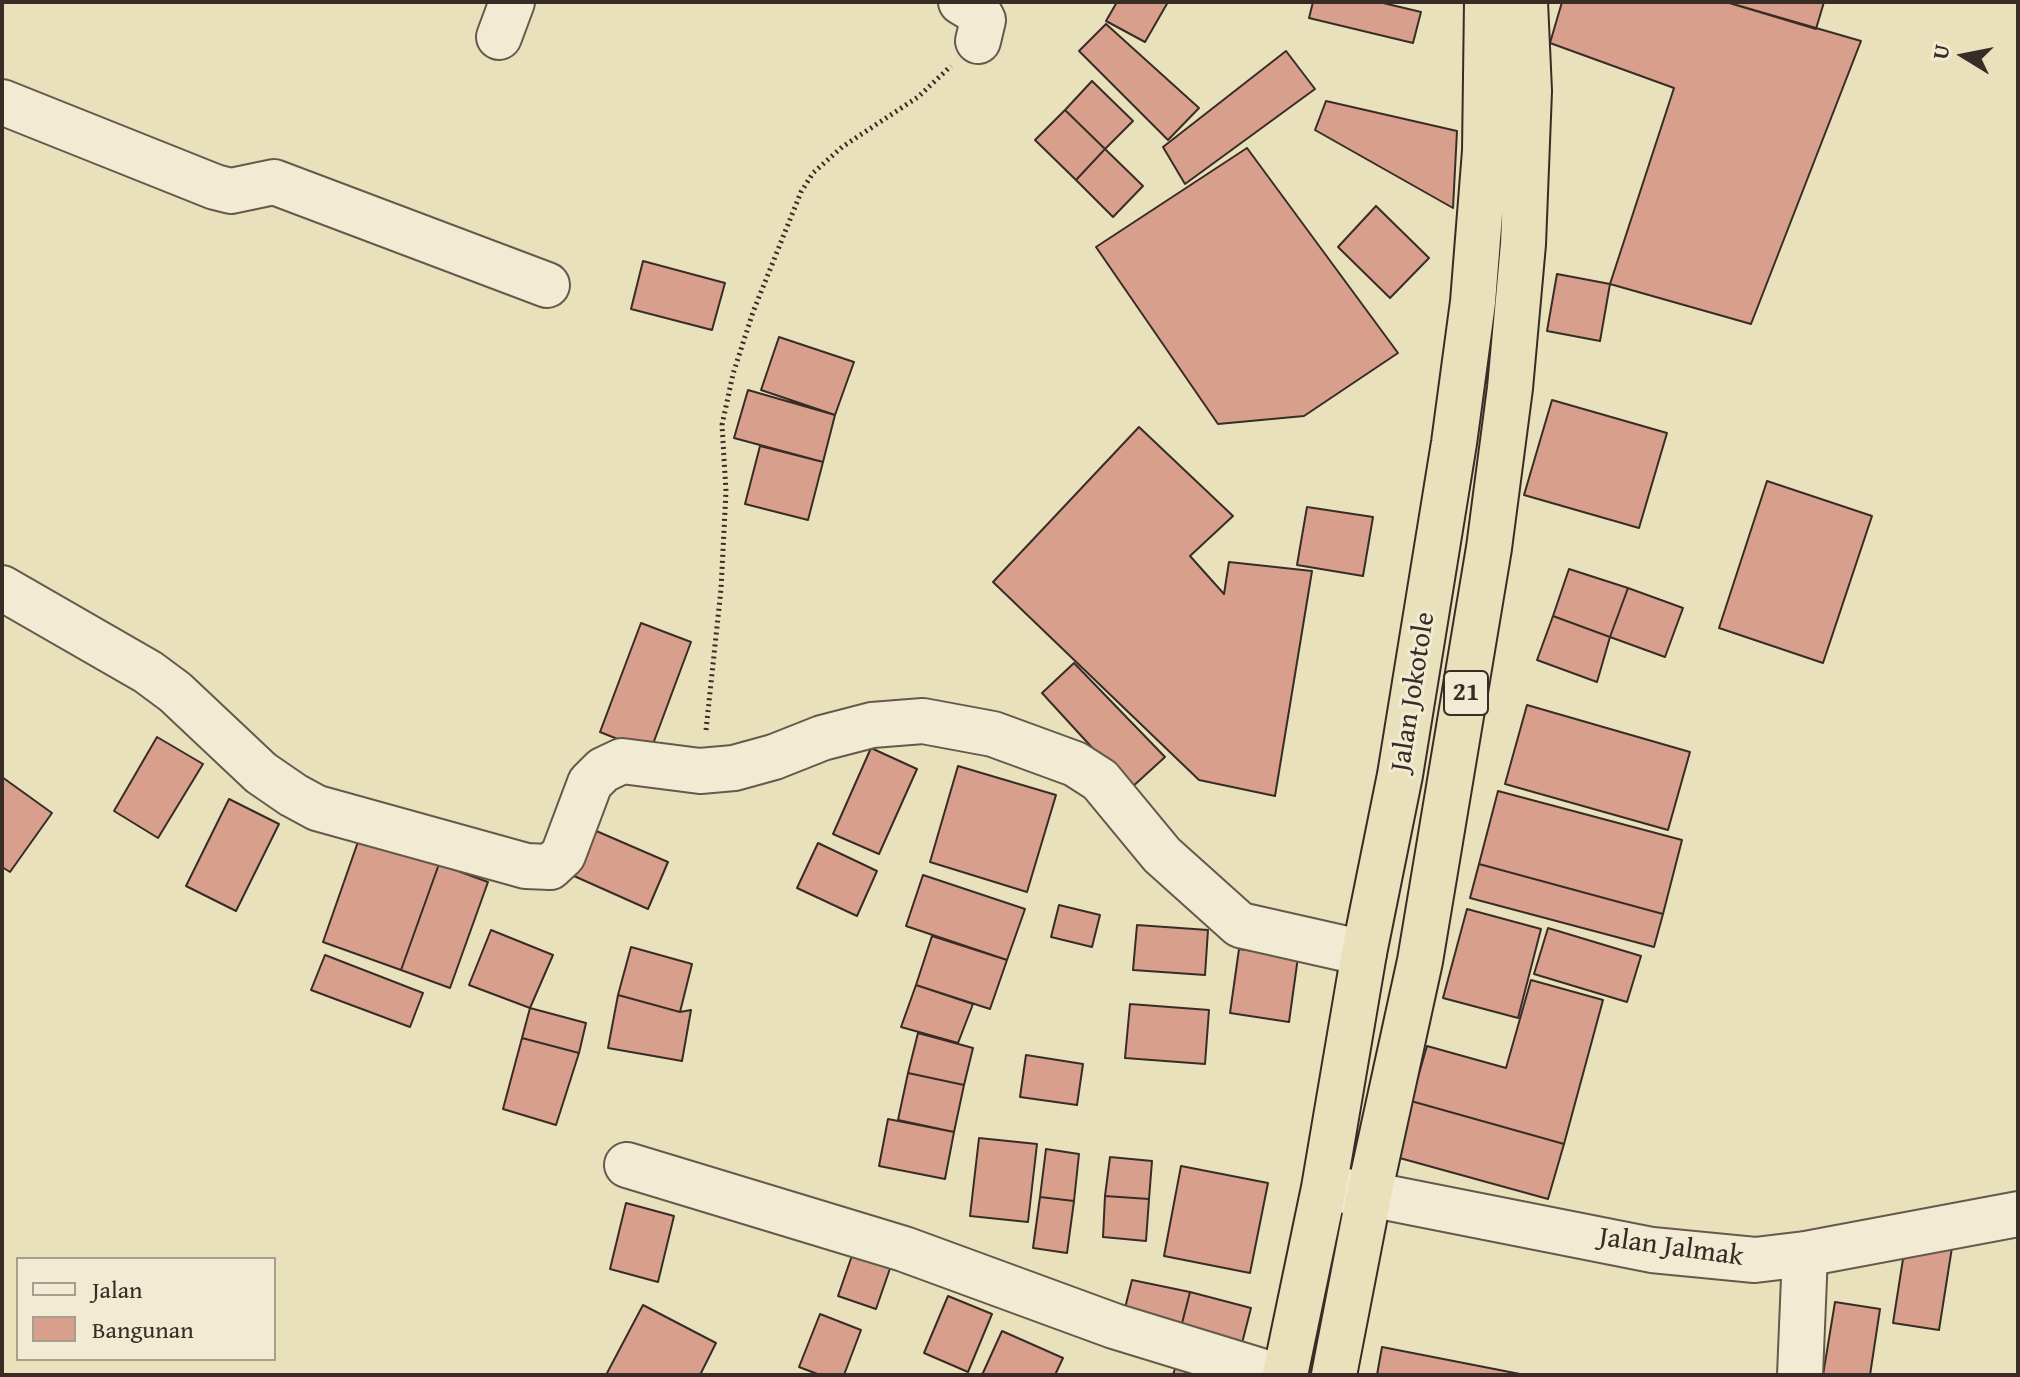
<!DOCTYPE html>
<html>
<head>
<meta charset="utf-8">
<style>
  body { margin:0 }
  #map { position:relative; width:2020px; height:1377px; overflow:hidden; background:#e9e0bc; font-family:"Gentium Book Plus",serif }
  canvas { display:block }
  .frame { position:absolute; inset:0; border:4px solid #382d26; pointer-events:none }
  .legend { position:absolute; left:16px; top:1257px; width:260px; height:104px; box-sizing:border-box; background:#f1ebd3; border:2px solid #a79f8e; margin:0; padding:10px 14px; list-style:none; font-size:24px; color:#382d26 }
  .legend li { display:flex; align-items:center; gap:16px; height:40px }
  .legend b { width:40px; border:2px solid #a79f8e }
  .north { position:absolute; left:1924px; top:16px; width:80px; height:80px; -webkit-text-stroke:6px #f1ebd3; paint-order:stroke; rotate:280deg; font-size:22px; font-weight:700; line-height:32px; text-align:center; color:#382d26 }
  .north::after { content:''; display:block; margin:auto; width:28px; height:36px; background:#382d26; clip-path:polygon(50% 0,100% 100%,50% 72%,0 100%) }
</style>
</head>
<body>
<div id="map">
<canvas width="2020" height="1377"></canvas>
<div class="frame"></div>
<ul class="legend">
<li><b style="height:10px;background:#f1ebd3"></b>Jalan</li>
<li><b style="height:22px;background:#d8a08c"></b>Bangunan</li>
</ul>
<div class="north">U</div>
</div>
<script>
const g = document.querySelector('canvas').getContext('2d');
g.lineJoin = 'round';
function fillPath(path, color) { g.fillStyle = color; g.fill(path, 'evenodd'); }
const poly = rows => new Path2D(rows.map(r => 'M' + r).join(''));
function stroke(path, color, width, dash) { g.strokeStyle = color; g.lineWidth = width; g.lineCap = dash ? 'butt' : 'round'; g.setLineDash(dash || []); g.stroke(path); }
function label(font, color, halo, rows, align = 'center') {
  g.font = font + ' "Gentium Book Plus",serif'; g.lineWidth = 6; g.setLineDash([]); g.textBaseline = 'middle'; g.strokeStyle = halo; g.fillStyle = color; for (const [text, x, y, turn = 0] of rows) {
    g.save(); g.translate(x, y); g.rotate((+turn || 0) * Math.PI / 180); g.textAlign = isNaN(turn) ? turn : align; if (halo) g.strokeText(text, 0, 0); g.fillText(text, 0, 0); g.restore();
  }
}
const building = poly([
  [1117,2,1168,2,1145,42,1106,21,1117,2],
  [1313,2,1379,2,1421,12,1413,43,1309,18,1313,2],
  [1562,2,1726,2,1861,41,1751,324,1610,284,1674,88,1550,43,1562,2],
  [1726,2,1824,2,1816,29,1726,2],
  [1106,24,1199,108,1168,140,1079,51,1106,24],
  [1286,51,1315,89,1185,184,1163,147,1286,51],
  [1092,81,1133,121,1105,149,1065,110,1092,81],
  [1326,101,1457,131,1453,208,1315,130,1326,101],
  [1065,110,1105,149,1076,180,1035,140,1065,110],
  [1247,148,1398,353,1304,416,1218,424,1096,247,1247,148],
  [1105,149,1143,186,1113,217,1076,180,1105,149],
  [1376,206,1429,258,1390,298,1338,247,1376,206],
  [643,261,725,283,712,330,631,309,643,261],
  [1557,274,1610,284,1600,341,1547,331,1557,274],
  [779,337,854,362,835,415,761,390,779,337],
  [748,390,835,415,823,462,734,438,748,390],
  [1552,400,1667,433,1639,528,1524,495,1552,400],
  [1139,427,1233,516,1190,556,1224,594,1229,562,1312,571,1275,796,1199,780,993,582,1139,427],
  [760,446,823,462,808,520,745,504,760,446],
  [1767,481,1872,516,1823,663,1719,628,1767,481],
  [1307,507,1373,517,1363,576,1297,565,1307,507],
  [1569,569,1628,588,1610,637,1553,616,1569,569],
  [1628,588,1683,608,1665,657,1610,637,1628,588],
  [1553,616,1610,637,1597,682,1537,660,1553,616],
  [641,623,691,642,650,752,600,732,641,623],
  [1074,663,1165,757,1130,789,1042,693,1074,663],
  [1527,705,1690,752,1668,830,1505,784,1527,705],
  [157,737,203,764,158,838,114,811,157,737],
  [871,748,917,769,879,854,833,834,871,748],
  [958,766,1056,795,1027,892,930,862,958,766],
  [2,777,52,813,10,872,2,867,2,777],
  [1498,791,1682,840,1663,914,1479,864,1498,791],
  [229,799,279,824,236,911,186,886,229,799],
  [594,830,668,862,648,909,574,876,594,830],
  [360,836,439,864,401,970,323,942,360,836],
  [818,843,877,871,857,916,797,888,818,843],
  [439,864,488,882,450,988,401,970,439,864],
  [1479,864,1663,914,1654,947,1470,898,1479,864],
  [923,875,1025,909,1007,960,906,926,923,875],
  [1059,905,1100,915,1092,947,1051,937,1059,905],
  [1467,909,1541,929,1518,1018,1443,998,1467,909],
  [1137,925,1208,930,1205,975,1133,970,1137,925],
  [1548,928,1641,956,1627,1002,1534,974,1548,928],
  [491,930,553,955,530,1008,469,985,491,930],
  [932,936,1007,960,990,1009,916,985,932,936],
  [631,947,692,964,680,1012,618,995,631,947],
  [1239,949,1298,957,1289,1022,1230,1013,1239,949],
  [325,955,423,993,410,1027,311,990,325,955],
  [1531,980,1603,1000,1564,1144,1411,1101,1427,1046,1506,1068,1531,980],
  [916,985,973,1004,958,1043,901,1027,916,985],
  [618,995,680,1012,691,1010,682,1061,608,1048,618,995],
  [1130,1004,1209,1010,1205,1064,1125,1058,1130,1004],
  [530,1008,586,1023,579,1053,522,1038,530,1008],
  [918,1033,973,1048,964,1085,908,1073,918,1033],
  [522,1038,579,1053,556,1125,503,1109,522,1038],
  [1026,1055,1083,1064,1077,1105,1020,1097,1026,1055],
  [908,1073,964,1085,954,1132,898,1120,908,1073],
  [1411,1101,1564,1144,1548,1199,1396,1157,1411,1101],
  [888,1119,954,1132,945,1179,879,1166,888,1119],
  [979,1138,1037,1144,1028,1222,970,1216,979,1138],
  [1046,1149,1079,1154,1074,1201,1040,1197,1046,1149],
  [1110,1157,1152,1161,1149,1199,1105,1196,1110,1157],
  [1181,1166,1268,1183,1250,1273,1164,1256,1181,1166],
  [1105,1196,1149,1199,1146,1241,1103,1237,1105,1196],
  [1040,1197,1074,1201,1067,1253,1033,1248,1040,1197],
  [626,1203,674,1216,658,1282,610,1269,626,1203],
  [857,1241,895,1254,876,1309,838,1296,857,1241],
  [1953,1241,1939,1330,1893,1323,1903,1259,1953,1241],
  [1132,1280,1190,1292,1178,1339,1121,1324,1132,1280],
  [1190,1292,1251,1308,1239,1355,1178,1339,1190,1292],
  [948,1296,992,1314,968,1372,924,1353,948,1296],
  [1835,1302,1880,1309,1870,1375,1823,1375,1835,1302],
  [643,1305,716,1343,700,1375,606,1375,643,1305],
  [820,1314,861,1330,844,1375,820,1375,799,1367,820,1314],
  [1002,1331,1063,1358,1055,1375,982,1375,1002,1331],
  [1382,1347,1525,1375,1377,1375,1382,1347],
  [1177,1362,1222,1375,1173,1375,1177,1362]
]);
fillPath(building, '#d8a08c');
stroke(building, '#382d26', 2);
const minor = poly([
  [961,2,979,13,983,20,978,41],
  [499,37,512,2],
  [2,102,215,187,231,191,274,182,547,285],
  [2,588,148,672,175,692,261,773,293,795,317,808,526,866,550,867,563,855,590,783,603,770,622,761,700,771,734,768,774,757,822,738,872,725,923,721,993,734,1075,764,1100,780,1162,855,1240,925,1364,953],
  [627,1165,904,1249,1114,1326,1274,1375],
  [1330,1189,1369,1194,1652,1250,1755,1260,1805,1254,2018,1214],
  [1800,1375,1805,1254]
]);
const highway = poly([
  [1285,1375,1324,1188,1364,953,1400,775,1454,443,1473,302,1485,151,1487,2],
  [1334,1375,1369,1194,1420,961,1489,548,1510,388,1523,244,1529,91,1525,2]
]);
stroke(minor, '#645a4c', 48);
stroke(highway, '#382d26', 48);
stroke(poly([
  [706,730,721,589,726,491,722,425,733,374,753,312,801,192,813,173,842,147,918,97,951,66]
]), '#382d26', 5, [2, 4]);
stroke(minor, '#f1ebd3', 44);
stroke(highway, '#e9e0bc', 44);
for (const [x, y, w] of [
  [1466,693,44]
]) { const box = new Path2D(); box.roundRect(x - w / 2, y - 22, w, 44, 6); g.fillStyle = '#f1ebd3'; g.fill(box); stroke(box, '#382d26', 2); }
label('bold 26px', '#382d26', null, [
  ["21",1466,693]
]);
label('28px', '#382d26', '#f1ebd3', [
  ["Jalan Jokotole",1414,692,-81],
  ["Jalan Jalmak",1671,1248,8]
]);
</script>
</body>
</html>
